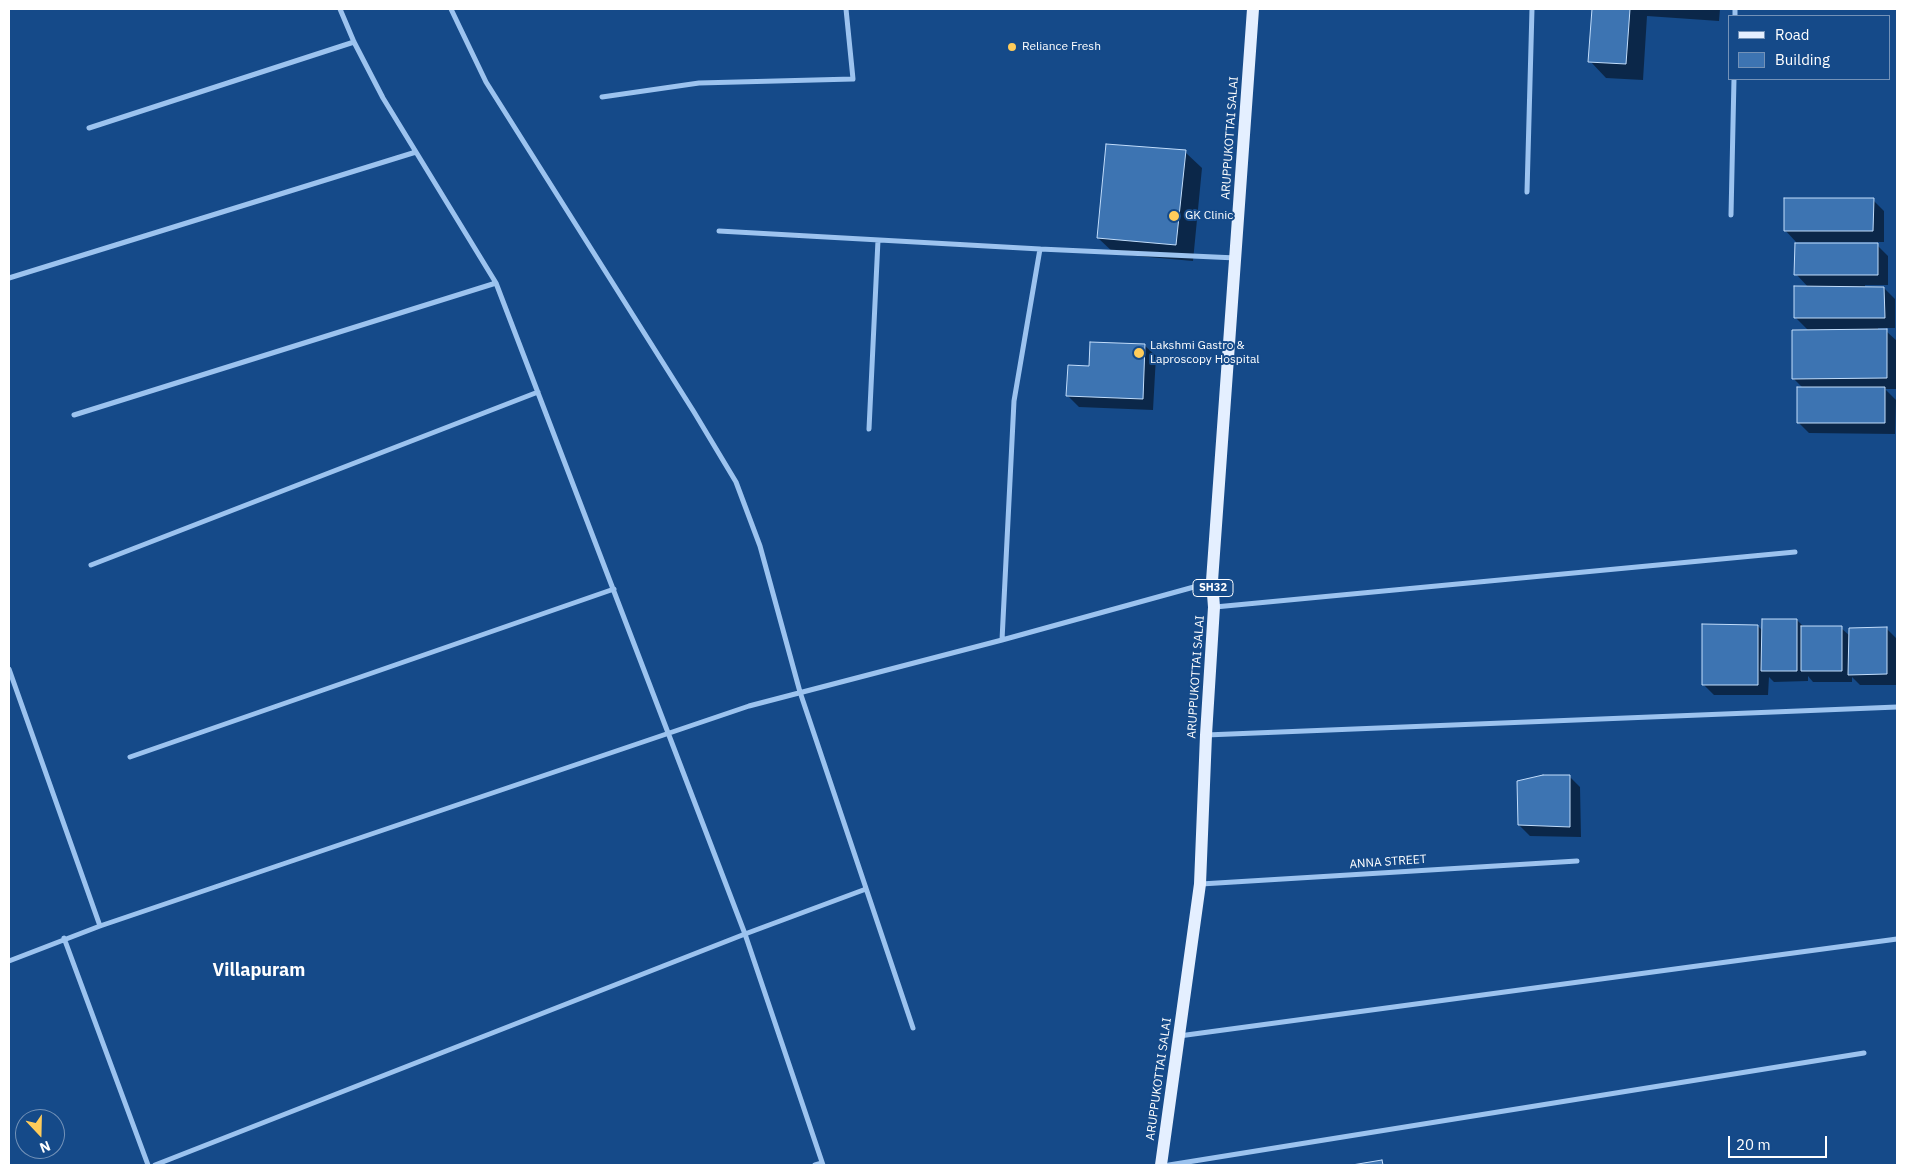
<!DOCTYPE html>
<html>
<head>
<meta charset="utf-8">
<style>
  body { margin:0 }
  #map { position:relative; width:1906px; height:1174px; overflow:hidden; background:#154a89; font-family:"IBM Plex Sans",sans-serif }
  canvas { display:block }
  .frame { position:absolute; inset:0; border:10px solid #fff; pointer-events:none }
  .legend { position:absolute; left:1728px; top:15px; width:162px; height:65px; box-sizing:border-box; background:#154a89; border:1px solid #7392b8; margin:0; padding:6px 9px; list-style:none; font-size:15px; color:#fff }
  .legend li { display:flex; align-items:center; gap:10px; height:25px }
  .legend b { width:25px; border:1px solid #7392b8 }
  .north { position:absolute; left:15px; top:1109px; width:50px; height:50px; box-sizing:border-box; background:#154a89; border:1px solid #7392b8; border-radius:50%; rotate:159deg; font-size:14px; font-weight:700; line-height:20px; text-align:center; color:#fff }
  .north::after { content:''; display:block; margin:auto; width:18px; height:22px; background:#ffcc5a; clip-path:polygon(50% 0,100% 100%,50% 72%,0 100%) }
  .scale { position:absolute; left:1728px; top:1136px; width:99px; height:22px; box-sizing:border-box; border:2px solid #fff; border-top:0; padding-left:6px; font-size:15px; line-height:18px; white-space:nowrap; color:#fff; -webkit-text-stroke:4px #154a89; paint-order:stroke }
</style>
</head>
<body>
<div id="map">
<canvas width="1906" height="1174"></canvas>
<div class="frame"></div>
<ul class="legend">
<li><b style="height:6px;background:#e4efff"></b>Road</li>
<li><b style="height:14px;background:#3d74b2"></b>Building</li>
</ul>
<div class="north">N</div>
<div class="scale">20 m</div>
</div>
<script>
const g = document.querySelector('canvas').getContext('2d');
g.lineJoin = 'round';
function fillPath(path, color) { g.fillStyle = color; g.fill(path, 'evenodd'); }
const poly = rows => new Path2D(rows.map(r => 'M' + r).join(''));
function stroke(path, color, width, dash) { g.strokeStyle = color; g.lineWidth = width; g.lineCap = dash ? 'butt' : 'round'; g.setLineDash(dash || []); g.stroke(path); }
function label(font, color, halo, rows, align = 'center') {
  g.font = font + ' "IBM Plex Sans",sans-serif'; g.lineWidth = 4; g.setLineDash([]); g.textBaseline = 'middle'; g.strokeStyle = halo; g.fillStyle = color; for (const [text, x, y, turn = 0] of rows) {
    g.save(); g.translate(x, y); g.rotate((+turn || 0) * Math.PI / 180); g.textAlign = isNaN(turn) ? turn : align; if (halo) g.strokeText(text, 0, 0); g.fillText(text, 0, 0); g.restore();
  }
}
fillPath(poly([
  [1594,9,1720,9,1719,21,1647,16,1643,80,1606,78,1590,61],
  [1185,152,1202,168,1193,261,1115,254,1098,238],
  [1873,200,1884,211,1884,242,1796,242,1785,230],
  [1877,245,1888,256,1888,285,1865,285,1865,288,1884,288,1895,299,1895,328,1878,328,1878,331,1886,331,1897,341,1897,389,1885,389,1896,400,1895,434,1809,433,1798,422,1803,388,1794,379,1809,331,1795,317,1809,288,1796,274],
  [1144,345,1156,356,1153,410,1079,407,1067,395],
  [1797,620,1804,627,1841,628,1850,636,1887,629,1897,639,1897,685,1860,685,1852,677,1852,682,1813,682,1808,676,1808,681,1774,682,1769,677,1768,695,1714,695,1703,684,1758,626,1763,631],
  [1569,776,1580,787,1581,837,1530,836,1519,825]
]), '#0007');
const building = poly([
  [1592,9,1630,9,1626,64,1588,62,1592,9],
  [1106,144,1186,150,1176,245,1097,238,1106,144],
  [1784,198,1874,198,1873,231,1784,231,1784,198],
  [1795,243,1878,243,1878,275,1794,275,1795,243],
  [1794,286,1884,287,1885,318,1794,318,1794,286],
  [1887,329,1887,378,1792,379,1792,330,1887,329],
  [1090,342,1145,344,1143,399,1066,396,1068,365,1089,366,1090,342],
  [1797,387,1885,387,1885,423,1797,423,1797,387],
  [1762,619,1797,619,1797,671,1761,671,1762,619],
  [1702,624,1758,625,1758,685,1702,685,1702,624],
  [1801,626,1842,626,1842,671,1801,671,1801,626],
  [1887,627,1887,674,1848,675,1849,628,1887,627],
  [1543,775,1570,775,1570,827,1518,825,1517,781,1543,775],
  [1382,1160,1383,1165,1352,1165,1382,1160]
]);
fillPath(building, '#3d74b2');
stroke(building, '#c2ddfb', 1);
stroke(poly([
  [340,9,354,42,383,98,496,283,745,934,823,1165],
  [451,9,486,82,694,412,736,482,760,546,800,692,913,1028],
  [1735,16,1735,9],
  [602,97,699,83,853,79,846,9],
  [89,128,354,42],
  [1527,192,1532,9],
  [1731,215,1734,79],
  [719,231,1040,249],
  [9,278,416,152],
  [74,415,496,283],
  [869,429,878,240],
  [91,565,538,392],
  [1215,607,1795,552],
  [1002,640,1014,401,1040,249,1236,258],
  [9,669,100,926],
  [1206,735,1897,707],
  [130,757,614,589],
  [1201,884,1577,861],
  [64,938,148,1165],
  [9,961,100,926,749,706,1002,640,1212,582],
  [1179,1036,1897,939],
  [155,1165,745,934,866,889],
  [815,1165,822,1163],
  [1169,1165,1864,1053]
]), '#9cc3ef', 5);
stroke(poly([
  [1161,1165,1200,884,1206,735,1214,607,1212,581,1253,9]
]), '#e4efff', 12);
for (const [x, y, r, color] of [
  [1012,47,5,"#ffcc5a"],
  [1174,216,6,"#ffcc5a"],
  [1139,353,6,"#ffcc5a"]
]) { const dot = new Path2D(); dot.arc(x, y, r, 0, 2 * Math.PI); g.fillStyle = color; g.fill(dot); stroke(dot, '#154a89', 2); }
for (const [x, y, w] of [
  [1213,588,40]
]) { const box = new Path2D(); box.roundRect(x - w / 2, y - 8.5, w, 17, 4); g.fillStyle = '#154a89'; g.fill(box); stroke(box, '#fff', 1); }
label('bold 11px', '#fff', null, [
  ["SH32",1213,588]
]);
label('12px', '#fff', '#154a89', [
  ["Reliance Fresh",1022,47],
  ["GK Clinic",1185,216],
  ["Lakshmi Gastro &",1150,346],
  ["Laproscopy Hospital",1150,360]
], 'left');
label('12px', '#fff', '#154a89', [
  ["ARUPPUKOTTAI SALAI",1230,138,-86],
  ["ARUPPUKOTTAI SALAI",1196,677,-86],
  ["ANNA STREET",1388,862,-4],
  ["ARUPPUKOTTAI SALAI",1159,1079,-82]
]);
label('bold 18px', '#fff', '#154a89', [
  ["Villapuram",259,971]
]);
</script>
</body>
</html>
